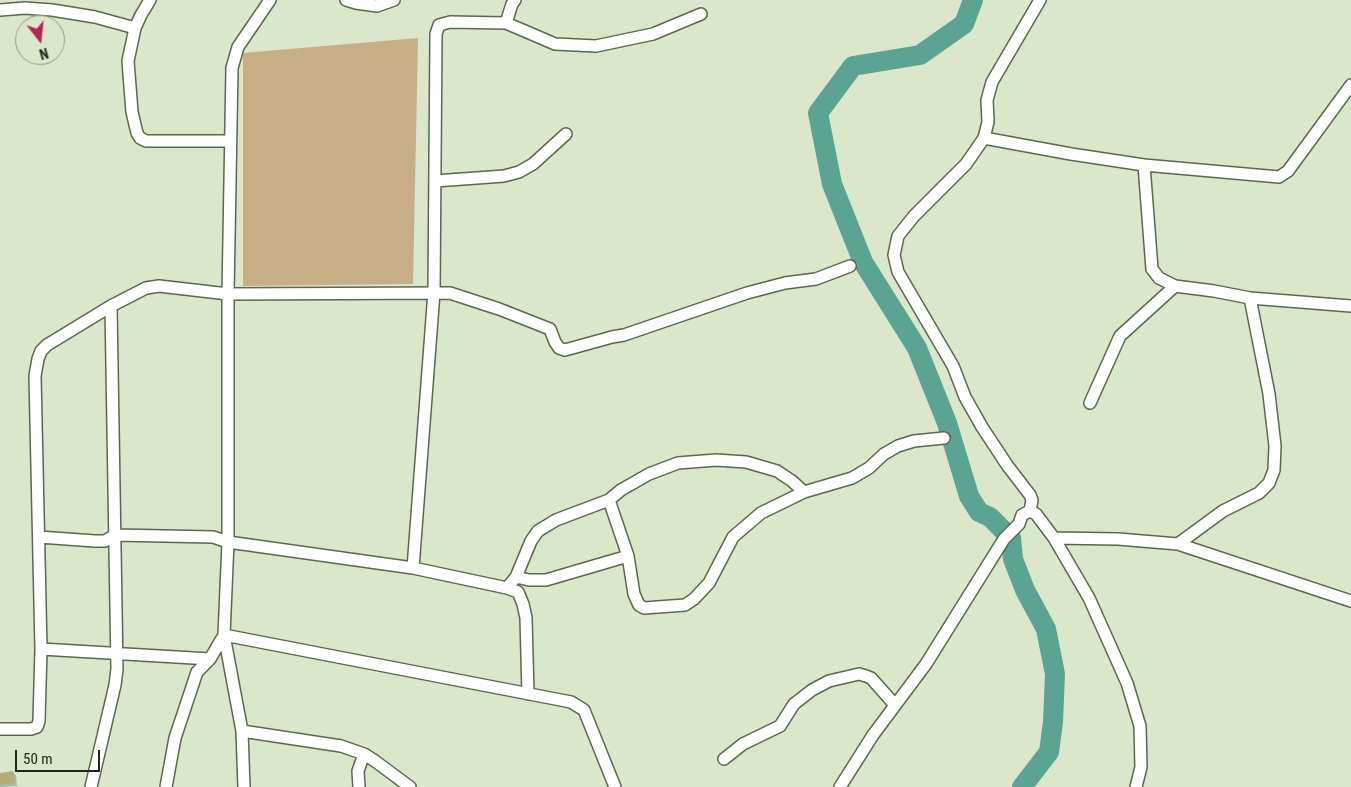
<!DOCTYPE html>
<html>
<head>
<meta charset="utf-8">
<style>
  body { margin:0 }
  #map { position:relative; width:1351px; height:787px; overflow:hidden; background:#dae7ca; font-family:"Roboto Condensed",sans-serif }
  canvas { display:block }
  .north { position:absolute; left:15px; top:15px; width:50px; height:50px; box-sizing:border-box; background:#dae7ca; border:1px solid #909a84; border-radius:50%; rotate:164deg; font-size:14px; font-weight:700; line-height:20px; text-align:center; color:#21261b }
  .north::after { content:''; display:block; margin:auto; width:18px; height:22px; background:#b42658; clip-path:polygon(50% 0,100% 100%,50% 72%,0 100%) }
  .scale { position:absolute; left:15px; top:750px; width:85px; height:22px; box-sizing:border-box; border:2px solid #21261b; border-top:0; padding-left:6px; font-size:15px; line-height:18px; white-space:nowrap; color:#21261b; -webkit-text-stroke:4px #dae7ca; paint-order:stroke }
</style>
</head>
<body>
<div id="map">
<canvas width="1351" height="787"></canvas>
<div class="north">N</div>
<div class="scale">50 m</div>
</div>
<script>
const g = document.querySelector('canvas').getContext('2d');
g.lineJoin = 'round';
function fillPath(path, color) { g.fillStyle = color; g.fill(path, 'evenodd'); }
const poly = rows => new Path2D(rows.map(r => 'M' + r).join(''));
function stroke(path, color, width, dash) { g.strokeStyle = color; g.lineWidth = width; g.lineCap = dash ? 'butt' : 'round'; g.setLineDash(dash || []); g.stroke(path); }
fillPath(poly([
  [418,38,413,284,243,286,243,53]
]), '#c7ae87');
fillPath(poly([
  [13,772,16,776,17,786,0,787,0,774]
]), '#0003');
stroke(poly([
  [973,0,964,24,920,55,853,66,818,113,832,184,863,262,917,348,947,423,969,496,979,512,990,517,1011,538,1013,559,1025,590,1046,629,1055,674,1053,722,1049,752,1022,787]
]), '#5ba392', 20);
fillPath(poly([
  [13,771,15,783,0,785,0,773]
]), '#b3ae74');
const minor = poly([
  [150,0,141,15,135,28,128,61,132,112,137,133,140,138,146,141,230,141],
  [346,0,356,3,377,6,394,0],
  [0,10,25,8,52,10,95,17,135,28],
  [506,23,512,4,515,0],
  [984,138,1071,154,1144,165,1152,269,1159,278,1175,286,1214,291,1250,298,1351,306],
  [1144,165,1279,177,1288,171,1351,85],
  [435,181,504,176,519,172,533,164,566,134],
  [1090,403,1120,336,1175,286],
  [609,500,628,556,634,594,639,605,644,608,685,605,694,599,709,583,733,537,761,513,804,492,852,478,869,468,884,454,898,446,914,441,944,438],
  [1030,511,1032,500,1030,495,1007,465,982,427,965,397,953,366,898,272,894,255,898,236,914,216,966,164,984,138,988,122,987,100,992,82,1040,0],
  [1030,511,1036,514,1054,538,1118,539,1178,544,1351,601],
  [39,537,95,541,105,541,115,535,213,537,228,542,413,568,507,588,518,592,523,604,526,618,528,694],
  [1054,538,1089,598,1127,683,1140,726,1141,767,1136,787],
  [1178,544,1223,511,1259,493,1269,483,1274,470,1275,446,1269,394,1250,298],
  [413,568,434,292,436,34,439,25,450,22,506,23,555,44,596,46,653,34,701,14],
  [516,577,529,580,546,580,628,556],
  [507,588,516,577,531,541,538,531,556,520,609,500,621,490,649,474,678,463,716,460,746,462,777,471,792,481,804,492],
  [41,649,210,659],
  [0,729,31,729,37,727,39,721,41,649,35,376,38,359,41,351,47,345,111,306,146,288,159,286,228,294,450,293,499,309,550,329,555,342,559,348,565,350,612,337,624,335,747,293,785,283,816,279,850,266],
  [242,731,341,746,364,754,375,761,410,787],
  [724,759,743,744,780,726,794,704,812,690,829,681,859,674,866,676,871,678,895,705],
  [91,787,115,685,117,669,111,306],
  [166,787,175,738,197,672,210,659,224,635,228,542,228,294,232,68,238,47,270,0],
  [244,787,242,731,224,635,571,702,584,710,615,787],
  [359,787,358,771,364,754],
  [840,787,873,735,926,664,1004,539,1019,524,1022,515,1030,511]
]);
stroke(minor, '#5b674e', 14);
stroke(minor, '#fff', 11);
</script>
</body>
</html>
